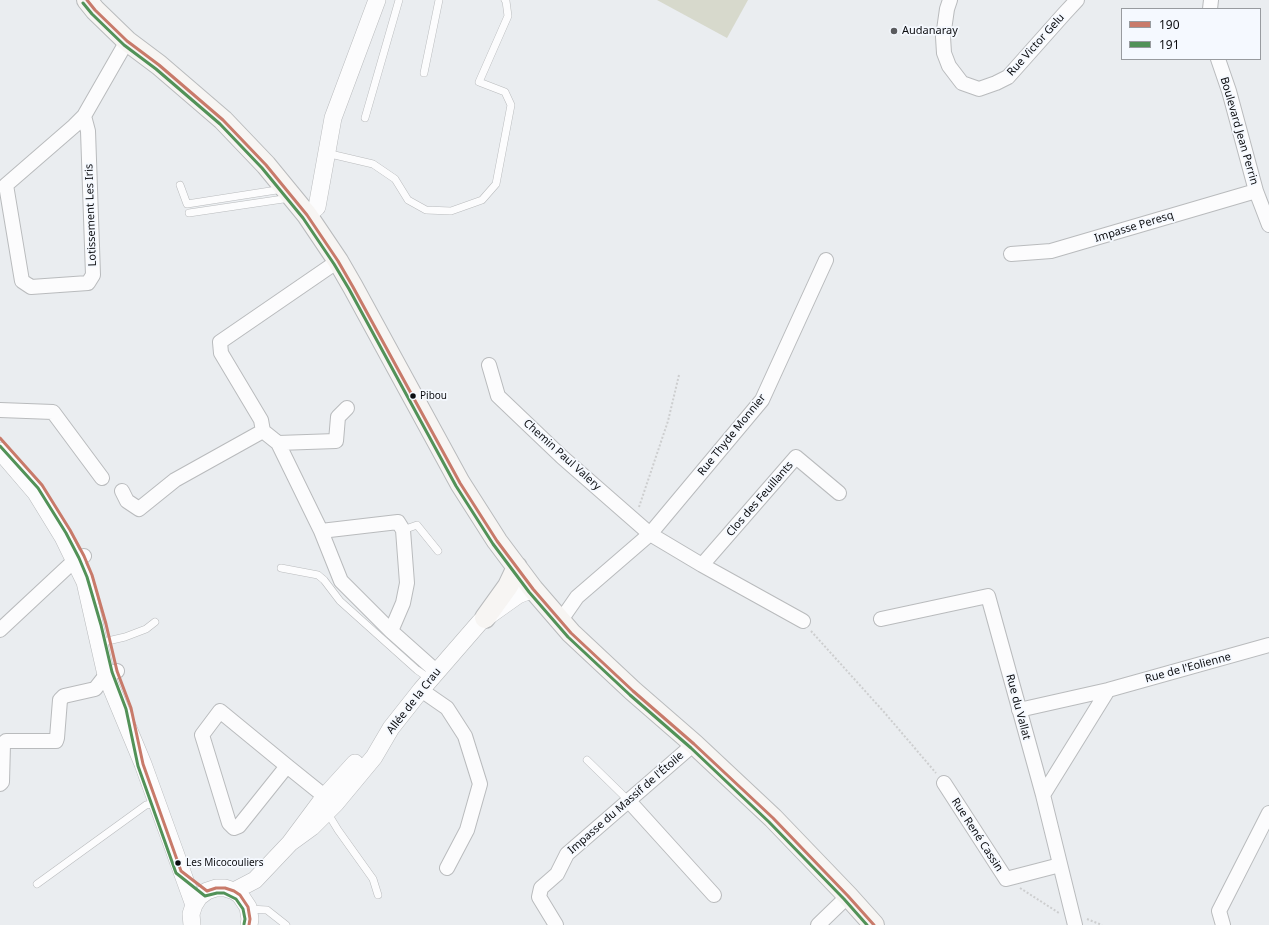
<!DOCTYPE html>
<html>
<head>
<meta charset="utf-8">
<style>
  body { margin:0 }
  #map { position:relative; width:1269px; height:925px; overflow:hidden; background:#eaedf0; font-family:"Noto Sans",sans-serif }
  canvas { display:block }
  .legend { position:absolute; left:1121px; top:8px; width:140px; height:52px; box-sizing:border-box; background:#f5f9ff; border:1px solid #989b9f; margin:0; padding:5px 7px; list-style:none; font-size:12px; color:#0c0d10 }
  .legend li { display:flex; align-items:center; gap:8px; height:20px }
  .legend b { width:20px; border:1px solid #989b9f }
</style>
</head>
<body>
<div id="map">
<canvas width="1269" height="925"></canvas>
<ul class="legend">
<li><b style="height:5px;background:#c87a6a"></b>190</li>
<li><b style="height:5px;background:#529258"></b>191</li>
</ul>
</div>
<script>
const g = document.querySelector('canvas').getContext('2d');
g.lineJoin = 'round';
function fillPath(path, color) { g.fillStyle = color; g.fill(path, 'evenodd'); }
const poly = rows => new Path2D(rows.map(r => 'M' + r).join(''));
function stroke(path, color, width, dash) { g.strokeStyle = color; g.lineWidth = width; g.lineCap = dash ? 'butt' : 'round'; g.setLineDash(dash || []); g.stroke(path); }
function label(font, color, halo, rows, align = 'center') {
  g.font = font + ' "Noto Sans",sans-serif'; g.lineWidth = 3.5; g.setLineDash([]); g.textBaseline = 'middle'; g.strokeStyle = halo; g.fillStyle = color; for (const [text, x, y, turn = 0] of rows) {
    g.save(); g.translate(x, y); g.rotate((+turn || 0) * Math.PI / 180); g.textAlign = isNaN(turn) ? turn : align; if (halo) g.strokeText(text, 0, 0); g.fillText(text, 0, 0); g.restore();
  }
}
fillPath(poly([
  [657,0,748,0,727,38]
]), '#d7d9cc');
const service = poly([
  [424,73,439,0],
  [365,118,399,0],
  [326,153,373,164,395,179,408,200,426,210,451,211,482,200,496,184,511,105,505,92,479,82,508,16,506,1,505,0],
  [180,185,187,204,283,189],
  [189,213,290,198],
  [403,530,417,525,438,551],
  [281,568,318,575,324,580,340,601,417,670,430,679],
  [99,643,125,637,146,629,155,622],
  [587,760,628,800],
  [327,812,338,830,373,879,378,895],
  [37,884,146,805,157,803],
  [249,909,267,910,286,925]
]);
const minor = poly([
  [950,0,947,9,943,37,944,53,949,66,962,83,979,89,996,83,1008,77,1064,14,1077,0],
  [1210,9,1211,0],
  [1218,59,1229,91,1256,191,1269,225],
  [84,116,88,131,93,275,88,283,31,287,22,281,6,185,74,126,84,116,127,41],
  [1011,254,1051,251,1256,191],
  [338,261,220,342,221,353,261,420,263,431,278,443,336,441,338,417,347,408],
  [489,365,498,396,562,457,650,534,762,400,826,260],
  [0,410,53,412,102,478],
  [278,443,321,531],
  [122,491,127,501,139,509,175,480,263,431],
  [702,565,796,457,839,493],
  [881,619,988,596,1043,795,1075,925],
  [561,620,577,597,650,534,702,565,803,621],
  [0,630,75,560,84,556],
  [391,631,403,603,407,583,403,530,398,522,321,531,341,581,391,631,437,672],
  [421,690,447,708,465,736,480,784,467,830,447,868],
  [1019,710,1108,690,1269,645],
  [287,766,239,826,234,828,229,823,202,735,220,711,287,766,333,803],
  [944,783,1006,879,1060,865],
  [0,784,2,782,3,744,6,741,56,741,57,738,60,700,64,696,95,689,106,675,117,671],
  [1043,795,1108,690],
  [628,800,714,895],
  [556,925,539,897,541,888,557,874,567,854,694,744],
  [818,925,848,896],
  [1223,925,1219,911,1269,813]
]);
const tertiary = poly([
  [307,215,317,207,333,118,377,0],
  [0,451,36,493,63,537,85,582,106,675,143,764,194,905],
  [290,843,312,827,335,804,374,757,391,728,421,690,480,622,518,595,533,589],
  [234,891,255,880,290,843,325,796,355,763],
  [192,925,191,914,194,905,199,897,207,891,216,888,225,888,234,891,240,895,248,907,250,919,249,925]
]);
const secondary = poly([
  [87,0,95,10,127,41,159,65,223,120,266,165,307,215,338,261,353,287,460,483,497,541,533,589,571,633,633,691,694,744,773,818,848,896,874,925],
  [485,618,508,586,517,567]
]);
stroke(service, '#b9bbbd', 8);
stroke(minor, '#b9bbbd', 16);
stroke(tertiary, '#b9bbbd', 18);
stroke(secondary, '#b9bbbd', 22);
stroke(poly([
  [639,507,668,421,679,375],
  [811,631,884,712,936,773],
  [1020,888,1059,913],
  [1087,919,1102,925]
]), '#cdcecf', 2, [2, 2]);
stroke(service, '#fcfcfd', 7);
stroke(minor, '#fcfcfd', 14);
stroke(tertiary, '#fcfcfd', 17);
stroke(secondary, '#f7f5f3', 20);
stroke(poly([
  [87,0,95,10,127,41,159,65,223,120,266,165,307,215,338,261,353,287,460,483,497,541,533,589,571,633,633,691,694,744,773,818,848,896,874,925],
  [0,438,42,485,70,530,84,556,92,575,106,624,117,671,131,708,143,764,181,871,207,891,216,888,225,888,234,891,240,895,248,907,250,919,249,925]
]), '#c87a6a', 3);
stroke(poly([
  [83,3,92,14,124,45,156,69,220,124,262,168,303,218,334,264,349,289,456,486,493,544,529,592,568,637,630,695,691,748,769,822,844,899,867,925],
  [0,446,38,488,66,533,79,558,87,577,101,625,112,672,126,709,138,766,176,873,205,896,217,893,224,893,236,899,243,909,245,919,244,924]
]), '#529258', 3);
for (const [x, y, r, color] of [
  [894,31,4,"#5a5b5e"],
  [413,396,3.5,"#0c0d10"],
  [178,863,3.5,"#0c0d10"]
]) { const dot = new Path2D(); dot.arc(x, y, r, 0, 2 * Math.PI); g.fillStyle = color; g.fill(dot); stroke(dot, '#f5f9ff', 1.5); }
label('10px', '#0c0d10', '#f5f9ff', [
  ["Pibou",420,396],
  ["Les Micocouliers",186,863]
], 'left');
label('11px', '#0c0d10', '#f5f9ff', [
  ["Audanaray",902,31]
], 'left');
label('11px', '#0c0d10', '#f5f9ff', [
  ["Rue Victor Gelu",1036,45,-48],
  ["Boulevard Jean Perrin",1239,131,74],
  ["Lotissement Les Iris",91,215,-92],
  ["Impasse Peresq",1134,227,-17],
  ["Rue Thyde Monnier",732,435,-51],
  ["Chemin Paul Valery",562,455,42],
  ["Clos des Feuillants",760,499,-49],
  ["Rue de l'Eolienne",1188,668,-15],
  ["Allée de la Crau",414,701,-52],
  ["Rue du Vallat",1018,707,75],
  ["Impasse du Massif de l'Étoile",626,803,-41],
  ["Rue René Cassin",977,835,57]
]);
</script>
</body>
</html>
